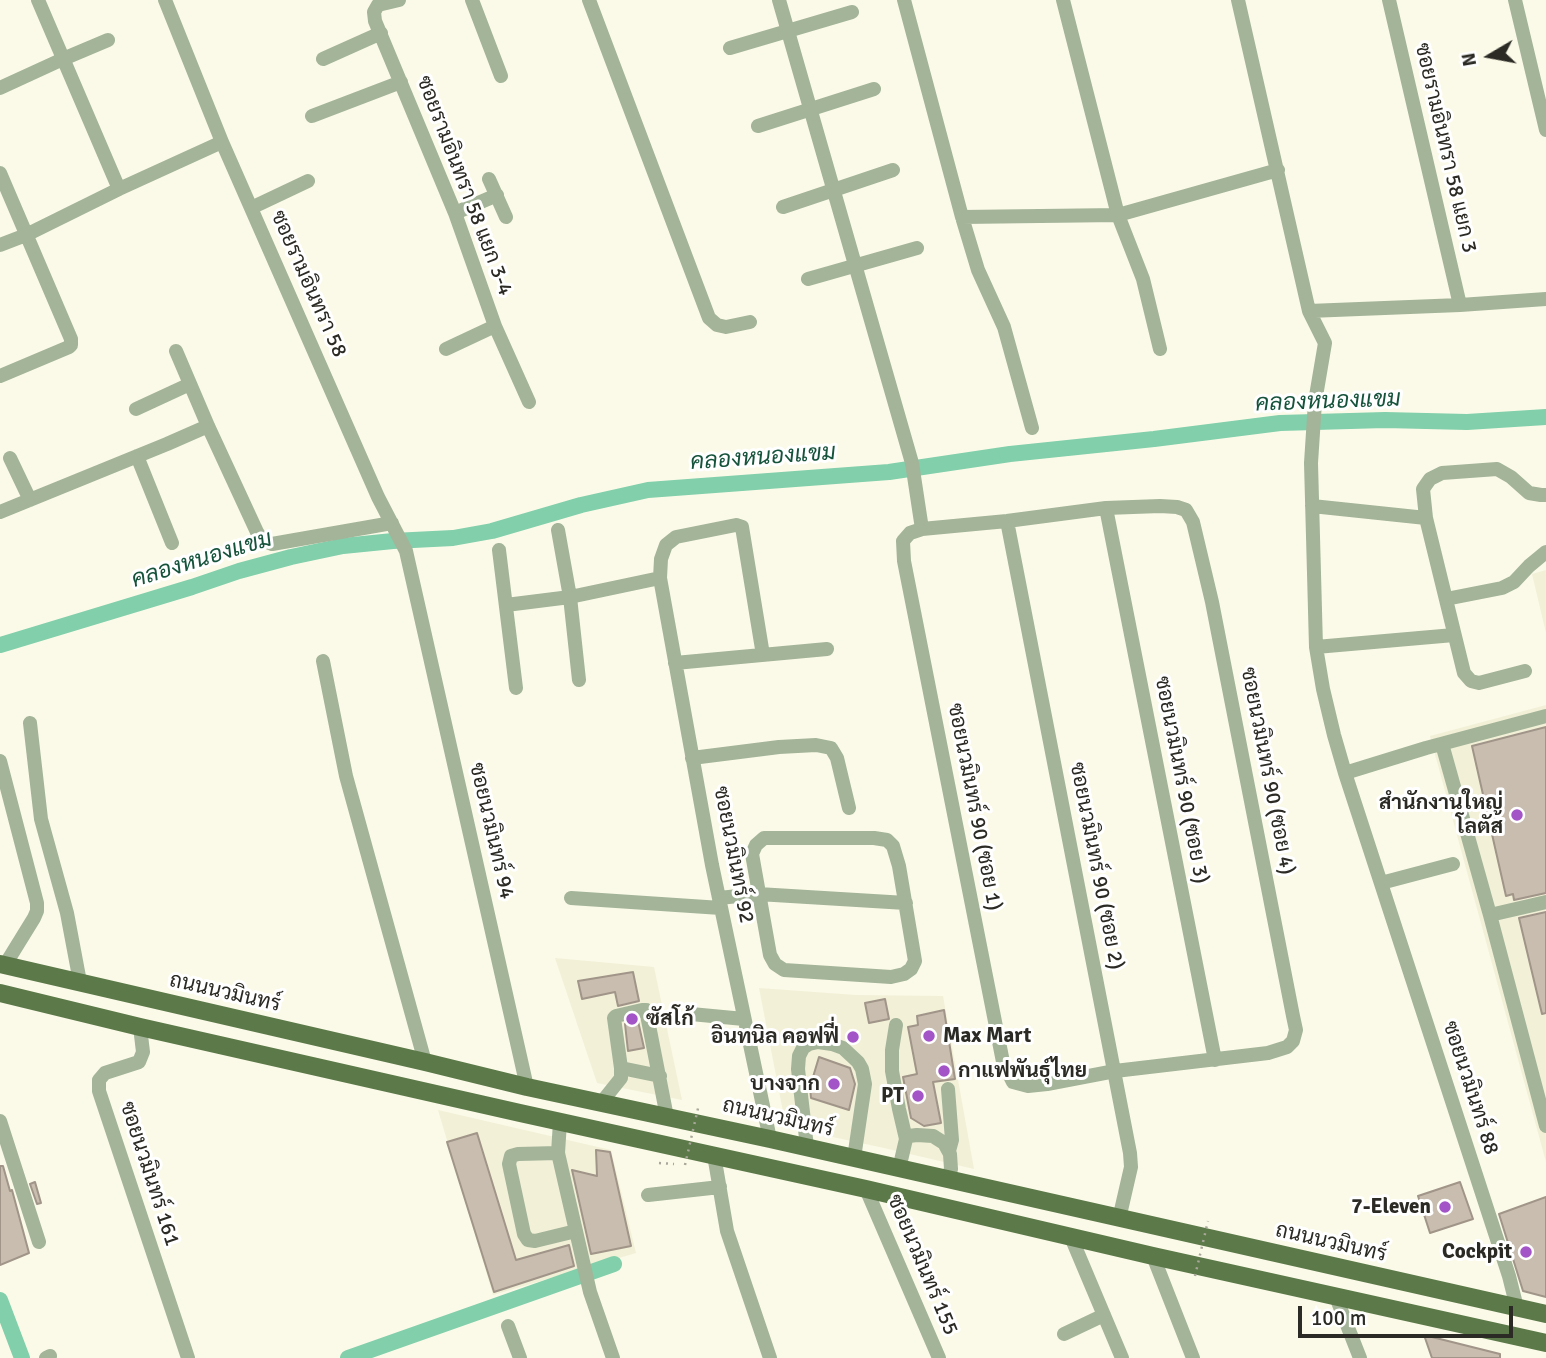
<!DOCTYPE html>
<html>
<head>
<meta charset="utf-8">
<style>
  body { margin:0 }
  #map { position:relative; width:1546px; height:1358px; overflow:hidden; background:#fbfae8; font-family:Signika,sans-serif }
  canvas { display:block }
  .north { position:absolute; left:1455px; top:21px; width:70px; height:70px; -webkit-text-stroke:5px #fff; paint-order:stroke; rotate:260deg; font-size:19px; font-weight:700; line-height:28px; text-align:center; color:#2b2a24 }
  .north::after { content:''; display:block; margin:auto; width:24px; height:32px; background:#2b2a24; clip-path:polygon(50% 0,100% 100%,50% 72%,0 100%) }
  .scale { position:absolute; left:1298px; top:1306px; width:215px; height:32px; box-sizing:border-box; border:4px solid #2b2a24; border-top:0; padding-left:9px; font-size:21px; line-height:24px; white-space:nowrap; color:#2b2a24; -webkit-text-stroke:5px #fff; paint-order:stroke }
</style>
</head>
<body>
<div id="map">
<canvas width="1546" height="1358"></canvas>
<div class="north">N</div>
<div class="scale">100 m</div>
</div>
<script>
const g = document.querySelector('canvas').getContext('2d');
g.lineJoin = 'round';
function fillPath(path, color) { g.fillStyle = color; g.fill(path, 'evenodd'); }
const poly = rows => new Path2D(rows.map(r => 'M' + r).join(''));
function stroke(path, color, width, dash) { g.strokeStyle = color; g.lineWidth = width; g.lineCap = dash ? 'butt' : 'round'; g.setLineDash(dash || []); g.stroke(path); }
function label(font, color, halo, rows, align = 'center') {
  g.font = font + ' Signika,Sarabun,sans-serif'; g.lineWidth = 6; g.setLineDash([]); g.textBaseline = 'middle'; g.strokeStyle = halo; g.fillStyle = color; for (const [text, x, y, turn = 0] of rows) {
    g.save(); g.translate(x, y); g.rotate((+turn || 0) * Math.PI / 180); g.textAlign = isNaN(turn) ? turn : align; if (halo) g.strokeText(text, 0, 0); g.fillText(text, 0, 0); g.restore();
  }
}
fillPath(poly([
  [1546,570,1546,633,1532,574],
  [1546,705,1546,1162,1430,736],
  [555,958,654,967,682,1100,597,1083],
  [759,988,856,995,943,996,974,1169,884,1148,786,1127],
  [438,1110,611,1150,636,1253,493,1295]
]), '#f2f0d7');
stroke(poly([
  [0,645,192,587,239,571,291,557,343,546,393,541,453,538,492,531,581,505,648,490,889,472,1010,454,1154,439,1280,423,1385,420,1467,422,1546,417],
  [0,1300,22,1358],
  [348,1358,614,1264]
]), '#81cfab', 16);
const building = poly([
  [1546,727,1546,893,1514,900,1513,894,1506,896,1472,746,1546,727],
  [1546,912,1546,1013,1542,1014,1519,918,1546,912],
  [633,972,639,1001,618,1006,615,992,582,999,578,981,633,972],
  [885,999,889,1019,869,1023,865,1003,885,999],
  [944,1010,955,1079,933,1082,941,1123,924,1126,911,1118,903,1077,917,1074,908,1027,918,1025,917,1016,944,1010],
  [638,1021,644,1048,628,1051,625,1024,638,1021],
  [819,1057,850,1068,855,1084,849,1110,811,1098,810,1087,819,1057],
  [477,1133,516,1260,569,1245,574,1266,494,1292,447,1142,477,1133],
  [596,1150,610,1152,631,1246,591,1254,572,1170,597,1176,596,1150],
  [0,1166,3,1166,10,1191,12,1190,29,1253,0,1265,0,1166],
  [35,1182,41,1203,37,1204,30,1184,35,1182],
  [1460,1182,1473,1219,1430,1233,1418,1196,1460,1182],
  [1546,1197,1546,1297,1523,1291,1499,1214,1546,1197],
  [1424,1335,1500,1354,1500,1358,1432,1358,1424,1335]
]);
fillPath(building, '#c8bdaf');
stroke(building, '#a09588', 2);
stroke(poly([
  [659,1163,674,1164]
]), '#a8a79a', 2.5, [2, 5]);
stroke(poly([
  [38,0,119,189],
  [165,0,222,142,378,497,406,551,527,1087],
  [399,0,378,5,374,12,375,21,455,213,495,326,529,402],
  [472,0,501,76],
  [589,0,709,318,717,325,726,327,750,322],
  [779,0,912,463,922,529],
  [904,0,962,217,978,270,1004,327,1032,428],
  [1063,0,1118,215,1143,279,1160,349],
  [1238,0,1309,311,1325,343,1315,402,1311,463,1316,647,1323,689,1334,735,1345,773,1509,1276,1517,1308],
  [1389,0,1460,305],
  [1515,0,1546,130],
  [730,48,852,12],
  [323,59,381,33],
  [0,88,63,59,108,40],
  [312,116,401,82],
  [758,126,874,89],
  [0,173,71,339,71,345,69,347,0,376],
  [489,179,506,217],
  [783,207,893,170],
  [251,208,308,181],
  [455,213,497,195],
  [962,217,1118,215,1278,170],
  [0,245,26,235,119,189,222,142],
  [808,279,917,248],
  [1309,311,1460,305,1546,299],
  [446,349,495,326],
  [176,351,208,426,257,532,262,540,272,544,392,523],
  [136,409,190,384],
  [137,456,172,543],
  [10,458,30,500],
  [1160,506,1177,507,1186,510,1193,522,1212,602,1293,1016,1296,1030,1293,1041,1287,1047,1268,1053,1115,1071,1047,1084,1028,1086,1013,1082,1003,1062,904,561,903,541,910,533,922,529,1007,521,1106,508,1160,506],
  [1312,506,1426,518,1423,489,1430,479,1442,473,1497,469,1511,477,1529,493,1541,495,1546,495],
  [1106,508,1215,1060],
  [0,512,167,444,208,426],
  [1426,518,1464,673,1471,681,1479,683,1525,671],
  [1007,521,1130,1153,1131,1167,1119,1219],
  [558,530,570,597,579,680],
  [499,550,516,688],
  [1446,599,1502,588,1514,582,1529,566,1546,552],
  [506,605,570,597,660,578],
  [1316,647,1454,635],
  [763,655,742,527,736,525,676,537,666,545,661,559,660,578,712,865,770,1139],
  [323,661,346,776,425,1062],
  [675,663,827,649],
  [30,723,41,819,67,913,80,982],
  [1442,744,1490,915,1546,1126],
  [692,758,779,747,816,745,831,748,837,758,849,808],
  [0,761,37,903,37,911,34,918,5,965],
  [1345,773,1426,748,1546,716],
  [764,838,874,838,887,840,893,846,899,866,915,961,911,969,904,974,891,977,784,970,775,964,770,955,752,854,756,845,764,838],
  [1381,883,1453,864],
  [571,898,721,908],
  [719,898,758,894,906,903],
  [1490,915,1546,902],
  [691,1014,744,1019],
  [896,1025,892,1050,892,1071,899,1109,906,1139],
  [140,1027,143,1052,139,1062,105,1073,99,1080,99,1091,188,1358],
  [621,1068,660,1076],
  [948,1089,952,1140,949,1151],
  [601,1103,621,1078,621,1068,614,1018,616,1016,642,1010,646,1010,667,1117],
  [0,1121,39,1242],
  [560,1122,558,1153,590,1292,613,1358],
  [807,1147,798,1069,799,1056,803,1048,809,1044,818,1042,832,1044,843,1048,858,1062,862,1069,865,1084,854,1158],
  [558,1153,518,1154,511,1156,509,1164,524,1234,528,1240,535,1241,576,1231],
  [714,1155,727,1231,770,1358],
  [899,1169,906,1139,909,1136,917,1135,933,1136,944,1143,950,1154,951,1169,947,1180],
  [866,1189,939,1358],
  [648,1195,720,1187],
  [1071,1237,1122,1358],
  [1153,1256,1193,1358],
  [1336,1297,1360,1358],
  [508,1326,520,1358],
  [1064,1334,1104,1315],
  [46,1358,50,1356]
]), '#a3b499', 14);
stroke(poly([
  [0,964,425,1062,527,1087,770,1139,1546,1314],
  [0,993,140,1027,520,1113,866,1189,1153,1256,1546,1343]
]), '#5c7949', 18);
stroke(poly([
  [685,1165,699,1104],
  [1195,1276,1208,1221]
]), '#a8a79a', 2.5, [2, 5]);
for (const [x, y, r, color] of [
  [1517,815,7,"#a355c7"],
  [632,1019,7,"#a355c7"],
  [929,1036,7,"#a355c7"],
  [853,1037,7,"#a355c7"],
  [944,1071,7,"#a355c7"],
  [834,1084,7,"#a355c7"],
  [918,1096,7,"#a355c7"],
  [1445,1207,7,"#a355c7"],
  [1526,1252,7,"#a355c7"]
]) { const dot = new Path2D(); dot.arc(x, y, r, 0, 2 * Math.PI); g.fillStyle = color; g.fill(dot); stroke(dot, '#fff', 2.5); }
label('21px', '#2b2a24', '#fff', [
  ["ซอยรามอินทรา 58 แยก 3",1445,148,77],
  ["ซอยรามอินทรา 58 แยก 3-4",464,186,69],
  ["ซอยรามอินทรา 58",308,284,66],
  ["ซอยนวมินทร์ 90 (ซอย 4)",1267,771,79],
  ["ซอยนวมินทร์ 90 (ซอย 3)",1181,780,79],
  ["ซอยนวมินทร์ 90 (ซอย 1)",974,807,79],
  ["ซอยนวมินทร์ 94",491,831,77],
  ["ซอยนวมินทร์ 92",733,855,79],
  ["ซอยนวมินทร์ 90 (ซอย 2)",1096,866,79],
  ["ถนนนวมินทร์",225,993,13],
  ["ซอยนวมินทร์ 88",1470,1088,72],
  ["ถนนนวมินทร์",778,1118,13],
  ["ซอยนวมินทร์ 161",149,1174,72],
  ["ถนนนวมินทร์",1331,1243,13],
  ["ซอยนวมินทร์ 155",922,1265,67]
]);
label('bold 21px', '#2b2a24', '#fff', [
  ["สำนักงานใหญ่",1503,803],
  ["โลตัส",1503,827],
  ["ซัสโก้",646,1019,"left"],
  ["Max Mart",943,1036,"left"],
  ["อินทนิล คอฟฟี่",839,1037],
  ["กาแฟพันธุ์ไทย",958,1071,"left"],
  ["บางจาก",820,1084],
  ["PT",904,1096],
  ["7-Eleven",1431,1207],
  ["Cockpit",1512,1252]
], 'right');
label('italic 23px', '#16533c', '#fff', [
  ["คลองหนองแขม",1328,402,-2],
  ["คลองหนองแขม",763,458,-4],
  ["คลองหนองแขม",202,560,-17]
]);
</script>
</body>
</html>
